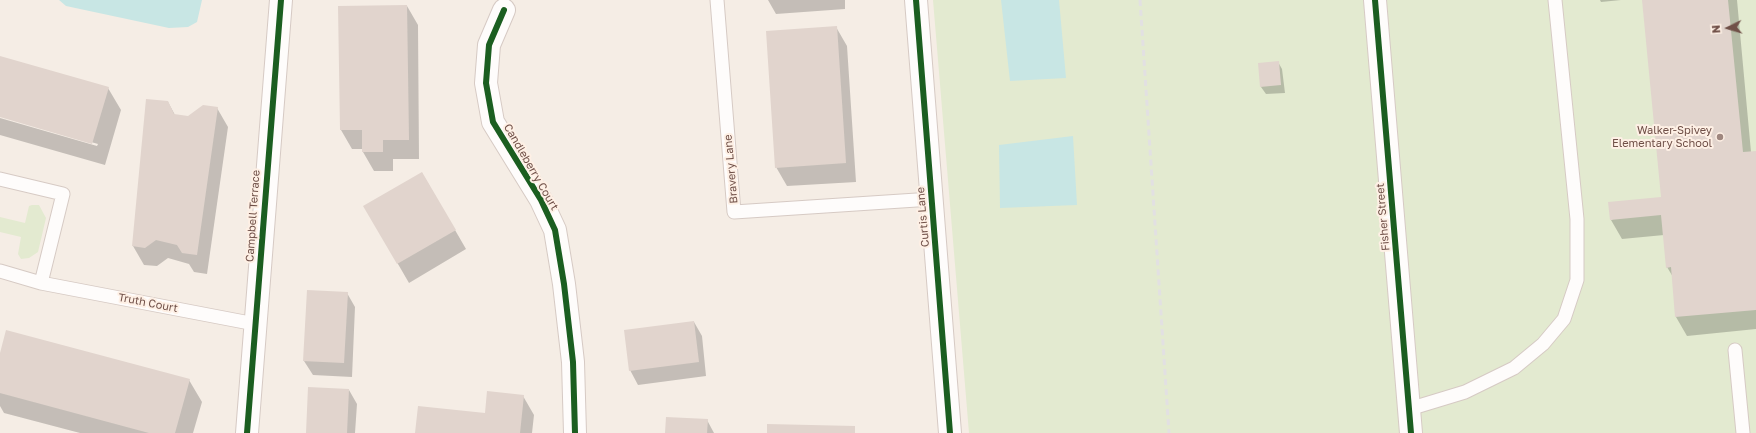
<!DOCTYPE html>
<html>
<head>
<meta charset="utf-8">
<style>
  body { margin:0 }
  #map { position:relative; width:1756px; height:433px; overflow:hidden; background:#f5ede5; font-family:"Golos Text",sans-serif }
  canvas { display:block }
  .north { position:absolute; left:1708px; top:8px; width:40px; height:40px; -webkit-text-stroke:3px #fef0e5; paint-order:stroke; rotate:265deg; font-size:11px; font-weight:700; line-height:16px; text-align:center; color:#705048 }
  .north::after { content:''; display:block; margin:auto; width:14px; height:18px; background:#705048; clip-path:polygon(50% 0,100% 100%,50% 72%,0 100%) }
</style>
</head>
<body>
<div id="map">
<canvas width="1756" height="433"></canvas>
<div class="north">N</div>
</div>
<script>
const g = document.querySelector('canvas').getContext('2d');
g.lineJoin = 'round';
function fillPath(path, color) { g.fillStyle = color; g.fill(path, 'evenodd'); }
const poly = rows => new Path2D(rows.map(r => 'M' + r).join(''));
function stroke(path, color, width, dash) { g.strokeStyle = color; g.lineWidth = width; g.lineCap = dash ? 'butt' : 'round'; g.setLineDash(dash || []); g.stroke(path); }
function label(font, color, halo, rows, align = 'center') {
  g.font = font + ' "Golos Text",sans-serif'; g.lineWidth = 4; g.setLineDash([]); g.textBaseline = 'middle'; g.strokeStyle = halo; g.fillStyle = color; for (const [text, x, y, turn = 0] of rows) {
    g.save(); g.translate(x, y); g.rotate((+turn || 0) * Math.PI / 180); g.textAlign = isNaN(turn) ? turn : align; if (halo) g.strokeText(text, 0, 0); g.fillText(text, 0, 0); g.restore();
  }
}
fillPath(poly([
  [933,0,1756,0,1756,433,969,433],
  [32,205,39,205,46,218,38,252,29,258,21,259,18,254,21,237,0,232,0,217,25,223,29,206]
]), '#e3ead0');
fillPath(poly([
  [59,0,202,0,197,22,188,27,169,28,66,6],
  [1001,0,1059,0,1066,78,1010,81],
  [1073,136,1077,205,1000,208,999,145]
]), '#c8e6e4');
fillPath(poly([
  [768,0,845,0,845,9,776,14],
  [1600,0,1621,0,1601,2],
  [1643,0,1737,0,1751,152,1756,152,1756,329,1687,336,1676,317,1673,277,1667,267,1664,235,1622,239,1611,220,1662,198],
  [407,6,418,25,419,159,393,159,393,171,374,171,363,152,363,149,352,149,341,130,339,7],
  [836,27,847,46,856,182,787,186,776,167],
  [0,57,108,88,121,110,105,165,0,135,0,118,97,146,98,144,0,116],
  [1278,62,1282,69,1285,93,1266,94,1261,87,1259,64],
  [168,102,175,115,188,117,217,108,228,127,207,274,194,272,189,264,168,258,157,266,144,265,133,246],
  [422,173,466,249,409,283,365,207],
  [347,293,355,307,352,377,313,375,304,361],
  [694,322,702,336,706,376,638,385,630,370],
  [0,357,189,380,202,402,193,433,80,433,4,413,0,406],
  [349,390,357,404,355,433,307,433],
  [523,396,534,415,532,433,416,433,486,414],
  [707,420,714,433,666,433]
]), '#0003');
fillPath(poly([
  [1642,0,1728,0,1743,152,1756,151,1756,310,1675,317,1671,267,1666,268,1661,215,1610,220,1608,202,1661,197],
  [407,5,409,140,383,140,383,152,362,152,362,130,340,130,338,6],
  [837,26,846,163,775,168,766,31],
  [0,56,109,87,92,144,0,117],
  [1279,61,1281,85,1260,87,1258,63],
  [146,99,168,101,174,114,188,116,203,105,218,107,197,255,182,253,177,245,156,240,145,248,132,246],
  [422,172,456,230,397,264,363,206],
  [307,290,348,292,344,363,303,361],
  [694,321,699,362,629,371,624,330],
  [6,330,190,379,175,433,149,433,0,393,0,353],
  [308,387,349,389,347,433,306,433],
  [487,391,524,395,520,433,415,433,418,406,485,413],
  [666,417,708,419,707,433,665,433],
  [767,424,855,426,855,433,767,433]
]), '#e1d4cd');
const lane = poly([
  [717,0,734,212,932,199],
  [0,179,63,194,41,283],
  [0,271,41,283,255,324],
  [1735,350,1743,433],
  [1409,409,1465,392,1514,368,1543,344,1564,319,1577,280,1577,219,1555,0]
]);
const street = poly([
  [916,0,950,433],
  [1375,0,1411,433],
  [504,10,489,45,486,83,493,122,541,200,555,230,564,284,573,362,575,433],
  [247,433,281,0]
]);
stroke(lane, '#d6cac4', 15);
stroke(street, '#d6cac4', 24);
stroke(lane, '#fefcfb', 13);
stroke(street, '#fefcfb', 22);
stroke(poly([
  [1140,0,1169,433]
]), '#e2e0e2', 3, [6, 4]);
stroke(poly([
  [916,0,950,433],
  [1375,0,1411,433],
  [504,10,489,45,486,83,493,122,541,200,555,230,564,284,573,362,575,433],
  [247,433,281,0]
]), '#1b5e20', 6);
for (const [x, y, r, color] of [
  [1720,137,4,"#9f877f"]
]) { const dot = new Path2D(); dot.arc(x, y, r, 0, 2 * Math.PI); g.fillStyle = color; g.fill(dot); stroke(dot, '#fef0e5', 1.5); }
label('11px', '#705048', '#fef0e5', [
  ["Walker-Spivey",1712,131],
  ["Elementary School",1712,144]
], 'right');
label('11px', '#705048', '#fef0e5', [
  ["Candleberry Court",531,167,60],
  ["Bravery Lane",731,169,-95],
  ["Campbell Terrace",253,216,-86],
  ["Curtis Lane",923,217,-95],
  ["Fisher Street",1383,217,-95],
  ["Truth Court",148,303,11]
]);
</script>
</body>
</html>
